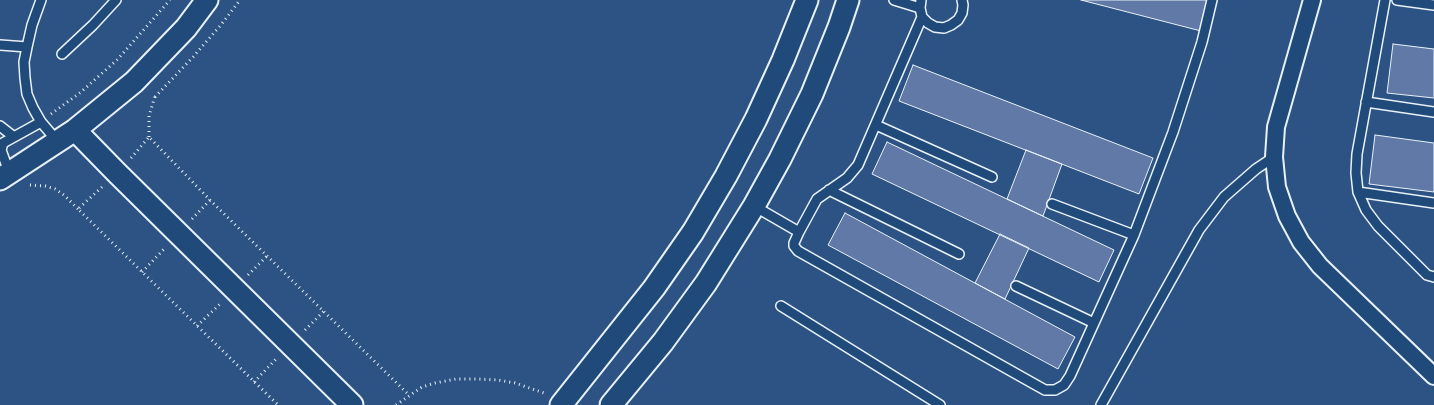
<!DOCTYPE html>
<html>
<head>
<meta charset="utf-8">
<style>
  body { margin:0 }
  canvas { display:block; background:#2c5383 }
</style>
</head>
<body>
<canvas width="1434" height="405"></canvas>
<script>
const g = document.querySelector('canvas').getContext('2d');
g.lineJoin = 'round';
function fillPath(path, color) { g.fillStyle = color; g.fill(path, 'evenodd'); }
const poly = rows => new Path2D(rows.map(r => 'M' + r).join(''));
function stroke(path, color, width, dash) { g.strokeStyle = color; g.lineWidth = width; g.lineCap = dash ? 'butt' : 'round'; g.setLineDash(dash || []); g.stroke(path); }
const building = poly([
  [1081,0,1209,0,1201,31,1081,0],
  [1393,44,1434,49,1434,98,1387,93,1393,44],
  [913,65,1153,158,1139,194,899,101,913,65],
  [1375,135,1434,143,1434,192,1369,184,1375,135],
  [887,142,1114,250,1099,282,872,174,887,142],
  [1026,150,1062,164,1043,216,1007,199,1026,150],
  [845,213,1075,337,1058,369,828,245,845,213],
  [1000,234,1029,248,1005,299,975,283,1000,234]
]);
fillPath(building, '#6079a7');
stroke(building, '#e8f1f8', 1);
const service = poly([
  [41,0,32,25,27,47,24,62,25,78,27,94,33,108,41,122,58,142],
  [894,0,920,8],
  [921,0,920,8,922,17,928,23,935,27,944,28,951,25,958,20,962,13,963,5,962,0],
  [1385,0,1357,154,1356,173,1358,192,1366,210,1378,226,1427,275,1434,277],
  [1397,0,1434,5],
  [922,17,858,165,847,178,817,199,799,232,794,243,794,246,798,251,1036,385,1045,390,1055,390,1064,385,1070,376,1134,235,1173,132,1202,42,1212,0],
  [0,45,27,47],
  [62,54,93,25,116,0],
  [1366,102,1434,112],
  [876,125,992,177],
  [0,126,14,137],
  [9,172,1,150,3,143,41,122],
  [829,190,959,254],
  [1358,192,1434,203],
  [1052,204,1134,235],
  [754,206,799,232],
  [1016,286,1094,323],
  [781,306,940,405],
  [1101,405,1199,230,1224,197,1256,169,1274,157]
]);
const minor = poly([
  [1312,0,1276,127,1274,157,1277,187,1287,216,1301,242,1320,266,1434,376]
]);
const tertiary = poly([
  [75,130,117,173,352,405],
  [0,179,75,130,134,82,186,28,207,0],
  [561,405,654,288,693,232,726,176,756,119,783,60,807,0],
  [611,405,663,342,706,283,754,206,780,159,812,94,839,27,848,0]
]);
stroke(service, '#e8f1f8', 12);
stroke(minor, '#e8f1f8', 20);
stroke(tertiary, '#e8f1f8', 25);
stroke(poly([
  [155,97,193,57,220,26,240,0],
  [51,114,81,92,118,59,170,0],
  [149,137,149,116,155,96],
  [131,158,149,137,210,200,409,395],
  [30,185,45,186,55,189,64,195,78,209],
  [102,187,78,209,278,405],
  [192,219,210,200],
  [142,272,165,248],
  [248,275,267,256],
  [197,326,221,303],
  [305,330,324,311],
  [254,382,277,358],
  [396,405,422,387,435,383,456,379,477,379,498,380,515,383,544,393]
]), '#e8f1f8', 3, [1, 4]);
stroke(service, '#1f4a7a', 9);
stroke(minor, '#1f4a7a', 16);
stroke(tertiary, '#1f4a7a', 21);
</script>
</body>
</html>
